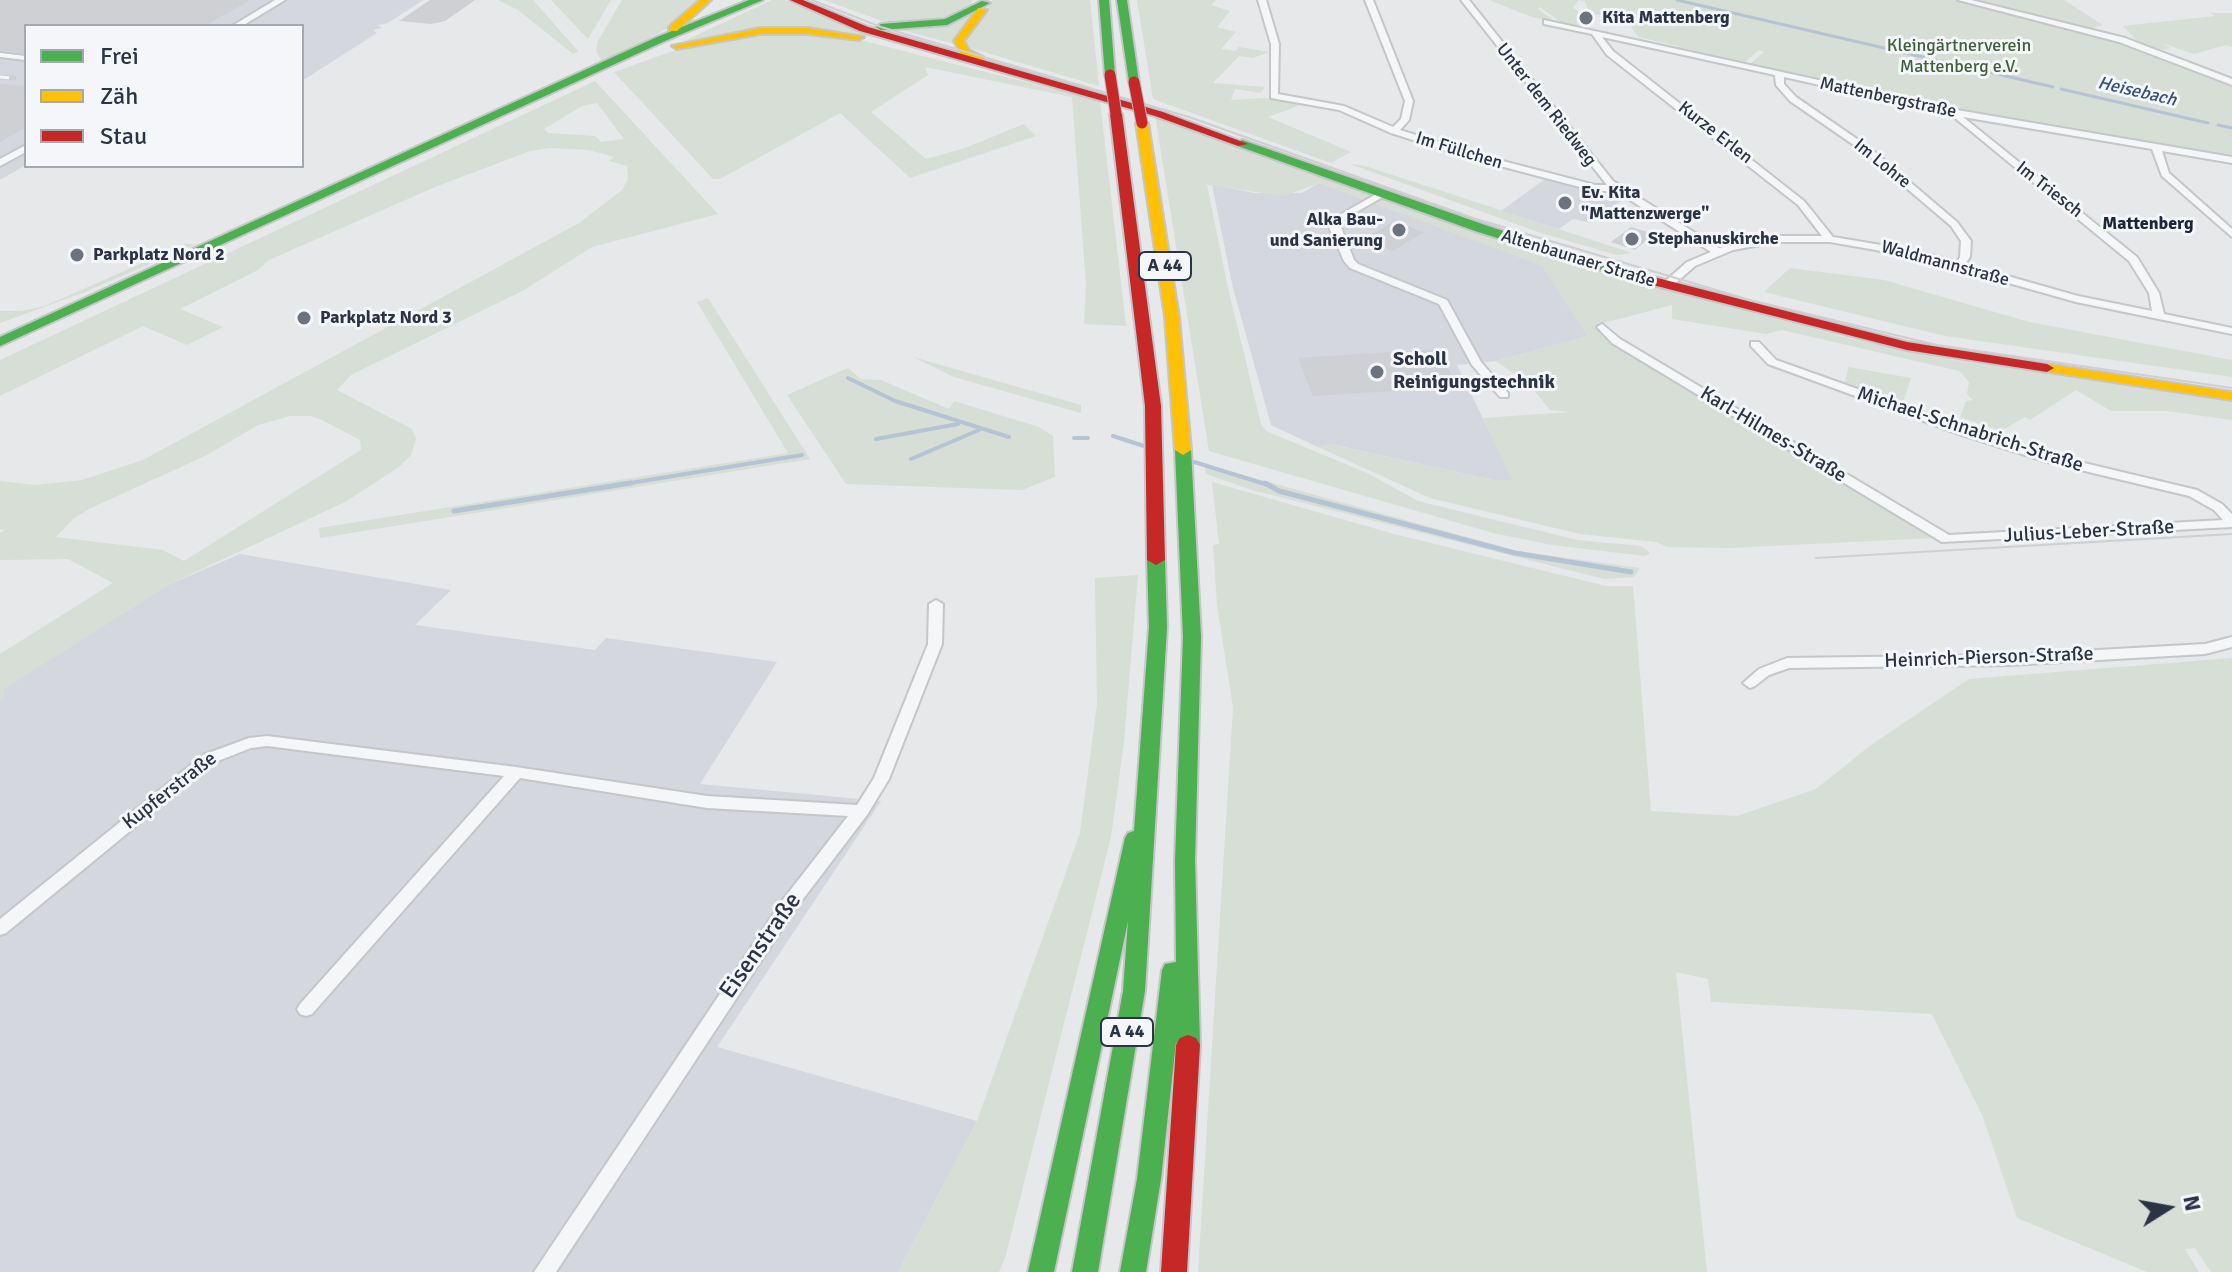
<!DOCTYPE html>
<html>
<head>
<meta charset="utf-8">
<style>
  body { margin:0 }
  #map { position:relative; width:2232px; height:1272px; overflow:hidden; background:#e6e8ea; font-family:Signika,sans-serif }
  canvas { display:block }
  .legend { position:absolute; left:24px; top:24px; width:280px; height:144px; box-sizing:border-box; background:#f4f6f9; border:2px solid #a4a8b1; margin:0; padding:10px 14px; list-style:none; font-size:24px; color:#2b3445 }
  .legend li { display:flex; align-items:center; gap:16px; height:40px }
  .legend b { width:40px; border:2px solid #a4a8b1 }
  .north { position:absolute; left:2128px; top:1168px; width:80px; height:80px; -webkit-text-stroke:6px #f4f6f9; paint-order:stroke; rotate:79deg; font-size:22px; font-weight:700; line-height:32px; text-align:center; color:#2b3445 }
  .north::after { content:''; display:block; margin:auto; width:28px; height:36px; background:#2b3445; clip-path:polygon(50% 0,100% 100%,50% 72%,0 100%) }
</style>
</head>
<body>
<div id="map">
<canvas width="2232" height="1272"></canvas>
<ul class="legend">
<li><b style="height:10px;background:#4caf50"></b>Frei</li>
<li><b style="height:10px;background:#ffc107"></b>Zäh</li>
<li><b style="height:10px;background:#c62828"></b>Stau</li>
</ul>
<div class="north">N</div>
</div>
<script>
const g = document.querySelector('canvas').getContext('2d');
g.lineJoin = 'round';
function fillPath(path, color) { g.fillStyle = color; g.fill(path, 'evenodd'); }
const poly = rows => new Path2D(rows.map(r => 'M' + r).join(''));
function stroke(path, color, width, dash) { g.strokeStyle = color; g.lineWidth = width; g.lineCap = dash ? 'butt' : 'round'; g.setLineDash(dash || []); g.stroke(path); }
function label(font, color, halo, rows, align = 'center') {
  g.font = font + ' Signika,sans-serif'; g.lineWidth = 6; g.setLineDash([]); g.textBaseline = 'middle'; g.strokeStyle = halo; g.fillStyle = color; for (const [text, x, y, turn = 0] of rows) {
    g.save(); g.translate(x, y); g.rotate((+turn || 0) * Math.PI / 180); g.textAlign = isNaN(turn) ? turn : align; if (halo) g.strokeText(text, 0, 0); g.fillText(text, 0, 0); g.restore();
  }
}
fillPath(poly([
  [0,0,423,0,388,23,378,25,382,28,373,30,377,33,302,81,302,26,26,26,26,165,0,180],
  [1545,179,1615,196,1622,200,1591,223,1573,219,1559,229,1501,211],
  [1319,183,1542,265,1588,336,1496,361,1457,365,1513,480,1493,480,1330,444,1318,447,1271,425,1233,288,1212,185,1255,193,1302,193],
  [240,554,451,590,415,625,595,650,606,638,777,662,700,784,881,801,717,1047,977,1121,898,1272,0,1272,0,700,4,698,3,689,168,585]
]), '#d4d7dd');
fillPath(poly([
  [498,0,533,0,578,51,573,54,518,10],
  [611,0,588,39,551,0],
  [622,0,700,0,677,23,603,63,596,51,598,41],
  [772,0,784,0,884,39,841,31,789,28,732,32,682,42],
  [824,0,973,0,967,9,935,23,896,26],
  [993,0,1090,0,1099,86,967,47,963,40],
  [1137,0,1216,0,1211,5,1230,11,1217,27,1236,32,1221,49,1235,51,1239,47,1269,52,1253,58,1239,56,1213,83,1265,87,1261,93,1235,89,1231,100,1264,98,1303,104,1268,117,1351,152,1331,163,1153,99],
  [1489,0,2064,0,2103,25,2080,32,2124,43,2232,85,2232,157,1950,109,1750,64,1764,52,1759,50,1744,63,1676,48,1678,46,1638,37,1631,26,1602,15,1589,14,1585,1,1578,0,1573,8,1578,11,1584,28,1562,23,1540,7,1538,9,1556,22,1532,17],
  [976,11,954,44,902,30,943,26],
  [2210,13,2232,13,2232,47,2226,45,2194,54,2161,43,2171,48,2163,50,2138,42,2123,26,2215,16],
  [788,33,864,41,1100,101,1126,326,1084,324,1086,285,1072,97,925,67,928,75,871,112,926,159,965,148,1024,124,1036,136,910,178,840,113,720,179,713,179,614,72,687,46],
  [595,81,718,214,592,247,524,290,351,375,337,390,412,429,416,439,411,455,399,467,345,502,168,585,4,689,4,698,0,700,0,654,113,583,68,559,0,560,0,533,5,530,0,529,0,481,35,485,82,480,143,460,579,223,622,190,628,179,627,166,609,161,614,157,589,150,550,148,530,151,435,187,269,260,258,270,180,309,223,327,187,345,143,326,0,396,0,360],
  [597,103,624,139,601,142,595,136,548,133,544,129,582,106],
  [290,416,311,416,324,421,360,440,361,450,184,561,163,550,56,537,73,519,91,508,205,456,258,425],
  [1155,115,1509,242,1675,292,1852,339,1940,358,2232,401,2232,420,2167,411,2111,411,2076,390,2030,420,2025,417,2001,431,1960,417,1966,401,1973,400,1967,394,1969,382,1959,371,1782,330,1766,334,1672,319,1672,305,1596,325,1612,343,1934,538,1729,548,1667,547,1656,542,1580,534,1430,498,1318,447,1329,444,1493,480,1512,480,1483,418,1570,412,1550,410,1529,384,1496,361,1588,336,1542,266,1319,183,1284,196,1207,185,1228,288,1261,424,1266,431,1367,473,1418,501,1577,540,1641,546,1650,553,1645,556,1552,545,1493,533,1209,451],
  [1350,164,1365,166,1632,253,1617,255,1541,233],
  [185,244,196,244,85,292,0,323,0,311,21,311,45,306],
  [1790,268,1884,280,2029,322,2232,360,2232,377,1945,336,1764,292],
  [708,298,810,459,320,538,319,528,788,453,697,302],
  [913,357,1081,405,1081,413,954,377],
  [1849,367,1911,378,1902,405,1844,384],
  [848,368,861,379,881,380,949,409,954,401,1039,427,1053,436,1055,477,1022,490,846,484,787,395],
  [1204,464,1517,551,1640,568,1634,577,1604,579,1252,490,1206,474],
  [1212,482,1394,534,1606,586,1633,586,1651,811,1737,816,1816,789,1871,745,1969,679,2232,658,2232,1272,2211,1272,2195,1248,2185,1249,2199,1272,2147,1272,2017,1218,1983,1117,1932,1014,1711,1002,1708,979,1676,972,1707,1272,1198,1272,1233,707,1217,605,1213,545,1219,544],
  [1138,575,1124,742,1111,837,1005,1258,999,1272,898,1272,977,1121,1080,833,1097,704,1095,578]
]), '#d6ded6');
stroke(poly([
  [1677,0,1936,60],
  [1941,61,2053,87],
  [2061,89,2208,123],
  [2218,125,2232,128]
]), '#b4c4d5', 3);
stroke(poly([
  [848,378,895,401,1009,437],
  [1113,436,1147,447],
  [1074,438,1088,438],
  [876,439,958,424],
  [911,459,979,430],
  [1191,461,1268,485],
  [618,485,802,455]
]), '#b4c4d5', 4);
stroke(poly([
  [1265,483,1279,491,1515,553,1631,572],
  [454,511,631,483]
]), '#b4c4d5', 5);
fillPath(poly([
  [0,0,250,0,205,26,26,26,26,53,0,50],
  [430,0,475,0,445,21,431,24,399,21],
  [0,84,26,86,26,127,0,142],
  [1395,221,1424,232,1393,251,1363,239],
  [1631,227,1654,234,1635,250,1611,242],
  [1438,349,1458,387,1313,396,1298,358]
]), '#ced0d3');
const street = poly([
  [275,0,285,0,242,26,232,26,275,0],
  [1258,0,1266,0,1279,44,1278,94,1344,106,1393,127,1401,119,1405,101,1365,0,1373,0,1413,101,1409,120,1400,130,1472,153,1595,185,1607,185,1461,0,1469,0,1613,181,1719,248,1777,236,1822,236,1798,205,1607,55,1592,34,1544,24,1544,20,1951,109,2232,157,2232,163,2162,151,2169,173,2232,229,2232,237,2162,176,2152,149,1963,117,2137,257,2159,293,2164,314,2232,328,2232,334,2076,302,1916,257,1830,242,1777,242,1733,250,1695,266,1670,288,1662,288,1662,284,1687,262,1711,252,1616,191,1595,191,1466,157,1391,133,1339,110,1271,98,1271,44,1258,0],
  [1602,37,1775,75,1776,85,1790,101,1864,152,1951,226,1961,241,1960,257,1957,262,1917,251,1833,237,1804,201,1613,51,1602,37],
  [1784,77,1950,114,2129,261,2149,293,2152,311,2078,296,1965,264,1970,257,1971,241,1957,222,1870,148,1796,97,1784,84,1784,77],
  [1958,0,1971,0,2125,38,2232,79,2232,85,2119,42,1958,0],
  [0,53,26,56,26,60,0,57,0,53],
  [26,145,26,152,0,166,0,159,26,145],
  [1380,192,1388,194,1339,222,1354,260,1358,264,1447,300,1481,362,1508,393,1508,397,1500,397,1472,365,1439,304,1350,268,1344,261,1328,225,1329,221,1380,192],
  [1602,324,1620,339,1949,535,2223,520,2214,510,2189,496,2047,462,1959,434,1768,364,1751,346,1751,342,1759,342,1776,360,1967,428,2055,456,2197,490,2222,504,2232,514,2232,527,1942,542,1612,343,1597,327,1602,324],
  [936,600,943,604,942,644,889,779,867,815,794,911,556,1272,534,1272,782,901,848,816,707,808,520,778,312,1014,306,1016,300,1014,297,1009,300,1004,504,776,267,746,251,748,213,763,6,933,0,935,0,919,203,755,249,738,267,736,516,767,707,796,857,805,874,778,928,644,929,604,936,600],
  [2232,637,2232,647,2205,654,2009,665,1789,668,1769,675,1755,686,1750,688,1743,683,1759,669,1787,658,2009,655,2205,644,2232,637]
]);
const fast = poly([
  [749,0,763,0,665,41,0,346,0,337,657,37,749,0],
  [1099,0,1109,0,1115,75,1110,78,1105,75,1099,0],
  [1117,0,1127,0,1139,82,1134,85,1129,82,1117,0],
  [982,1,990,3,947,25,881,30,876,27,881,24,945,19,982,1],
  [1242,140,1488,226,1649,278,1642,282,1637,281,1478,232,1238,146,1236,144,1242,140],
  [1183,445,1191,450,1201,637,1195,860,1200,1045,1196,1052,1188,1055,1180,1052,1176,1042,1161,1179,1146,1272,1120,1272,1137,1179,1162,970,1165,964,1176,962,1175,860,1183,637,1175,450,1183,445],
  [1156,555,1165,560,1167,627,1145,991,1098,1272,1072,1272,1123,991,1128,921,1054,1272,1028,1272,1125,838,1128,833,1134,831,1149,627,1147,560,1156,555]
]);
const slow = poly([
  [700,0,711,0,677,31,669,31,669,27,700,0],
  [978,8,987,10,964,41,969,50,983,57,983,61,979,62,961,54,954,41,978,8],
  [761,28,808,28,864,37,859,40,808,34,761,34,677,49,672,46,761,28],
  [1142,120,1148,123,1179,317,1191,450,1183,455,1175,450,1165,317,1136,123,1142,120],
  [2047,364,2232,392,2232,400,2042,371,2040,368,2047,364]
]);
const jam = poly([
  [790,0,803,0,868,27,1163,112,1248,144,1238,146,1155,116,860,31,790,0],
  [1116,111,1122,114,1161,406,1165,560,1156,565,1147,560,1145,406,1110,114,1116,111],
  [1642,274,1907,342,2047,364,2054,368,2047,372,1907,350,1637,281,1637,275,1642,274],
  [1188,1035,1196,1038,1200,1045,1187,1272,1161,1272,1176,1045,1180,1038,1188,1035]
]);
stroke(street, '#c4c6c8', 4);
stroke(fast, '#c4c6c8', 4);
stroke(slow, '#c4c6c8', 4);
stroke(jam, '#c4c6c8', 4);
fillPath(street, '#f5f6f7');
fillPath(fast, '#4caf50');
fillPath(slow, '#ffc107');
fillPath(jam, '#c62828');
stroke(poly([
  [812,0,881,27,1189,117,1476,219,1750,300,1937,345,2232,388],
  [1816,558,2232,534]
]), '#cecfd2', 2);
const rail = poly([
  [0,77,14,78]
]);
stroke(rail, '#cecfd2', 5);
stroke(rail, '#f4f6f9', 3, [9]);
const jamBridge = poly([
  [1110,75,1116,114],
  [1134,82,1142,123]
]);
stroke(jamBridge, '#b8bbbf', 13, []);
stroke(jamBridge, '#c62828', 11);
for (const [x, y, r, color] of [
  [1586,18,8,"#6c737f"],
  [1565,203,8,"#6c737f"],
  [1399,230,8,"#6c737f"],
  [1632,239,8,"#6c737f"],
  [77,255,8,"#6c737f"],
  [304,318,8,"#6c737f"],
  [1377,372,8,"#6c737f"]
]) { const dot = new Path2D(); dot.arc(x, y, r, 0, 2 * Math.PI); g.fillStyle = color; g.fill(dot); stroke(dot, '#f4f6f9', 3); }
label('bold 18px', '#2b3445', '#f4f6f9', [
  ["Kita Mattenberg",1602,18],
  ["Ev. Kita",1581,193],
  ["\"Mattenzwerge\"",1581,214],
  ["Alka Bau-",1383,220,"right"],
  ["und Sanierung",1383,241,"right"],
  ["Stephanuskirche",1648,239],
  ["Parkplatz Nord 2",93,255],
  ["Parkplatz Nord 3",320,318]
], 'left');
label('18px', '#3f6138', '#f4f6f9', [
  ["Kleingärtnerverein",1959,46],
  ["Mattenberg e.V.",1959,67]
]);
label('italic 18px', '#34527a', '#f4f6f9', [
  ["Heisebach",2137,92,13]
]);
label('18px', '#2b3445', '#f4f6f9', [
  ["Mattenbergstraße",1888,98,12],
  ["Unter dem Riedweg",1546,105,52],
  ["Kurze Erlen",1715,133,38],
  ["Im Füllchen",1459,151,17],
  ["Im Lohre",1882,164,39],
  ["Im Triesch",2049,190,38],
  ["Altenbaunaer Straße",1578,259,17],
  ["Waldmannstraße",1945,264,15]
]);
label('bold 18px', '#1d2536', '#f4f6f9', [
  ["Mattenberg",2148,224]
]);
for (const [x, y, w] of [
  [1165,266,52],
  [1127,1032,52]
]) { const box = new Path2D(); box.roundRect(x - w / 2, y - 14, w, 28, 6); g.fillStyle = '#f4f6f9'; g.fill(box); stroke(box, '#2b3445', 2); }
label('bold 18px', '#2b3445', null, [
  ["A 44",1165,266],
  ["A 44",1127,1032]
]);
label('bold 20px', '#2b3445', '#f4f6f9', [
  ["Scholl",1393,360],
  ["Reinigungstechnik",1393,383]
], 'left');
label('20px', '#2b3445', '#f4f6f9', [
  ["Michael-Schnabrich-Straße",1970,430,18],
  ["Karl-Hilmes-Straße",1773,435,31],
  ["Julius-Leber-Straße",2089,532,-3],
  ["Heinrich-Pierson-Straße",1989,658,-2],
  ["Kupferstraße",170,791,-38]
]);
label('24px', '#2b3445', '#f4f6f9', [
  ["Eisenstraße",761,946,-55]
]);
</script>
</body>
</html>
